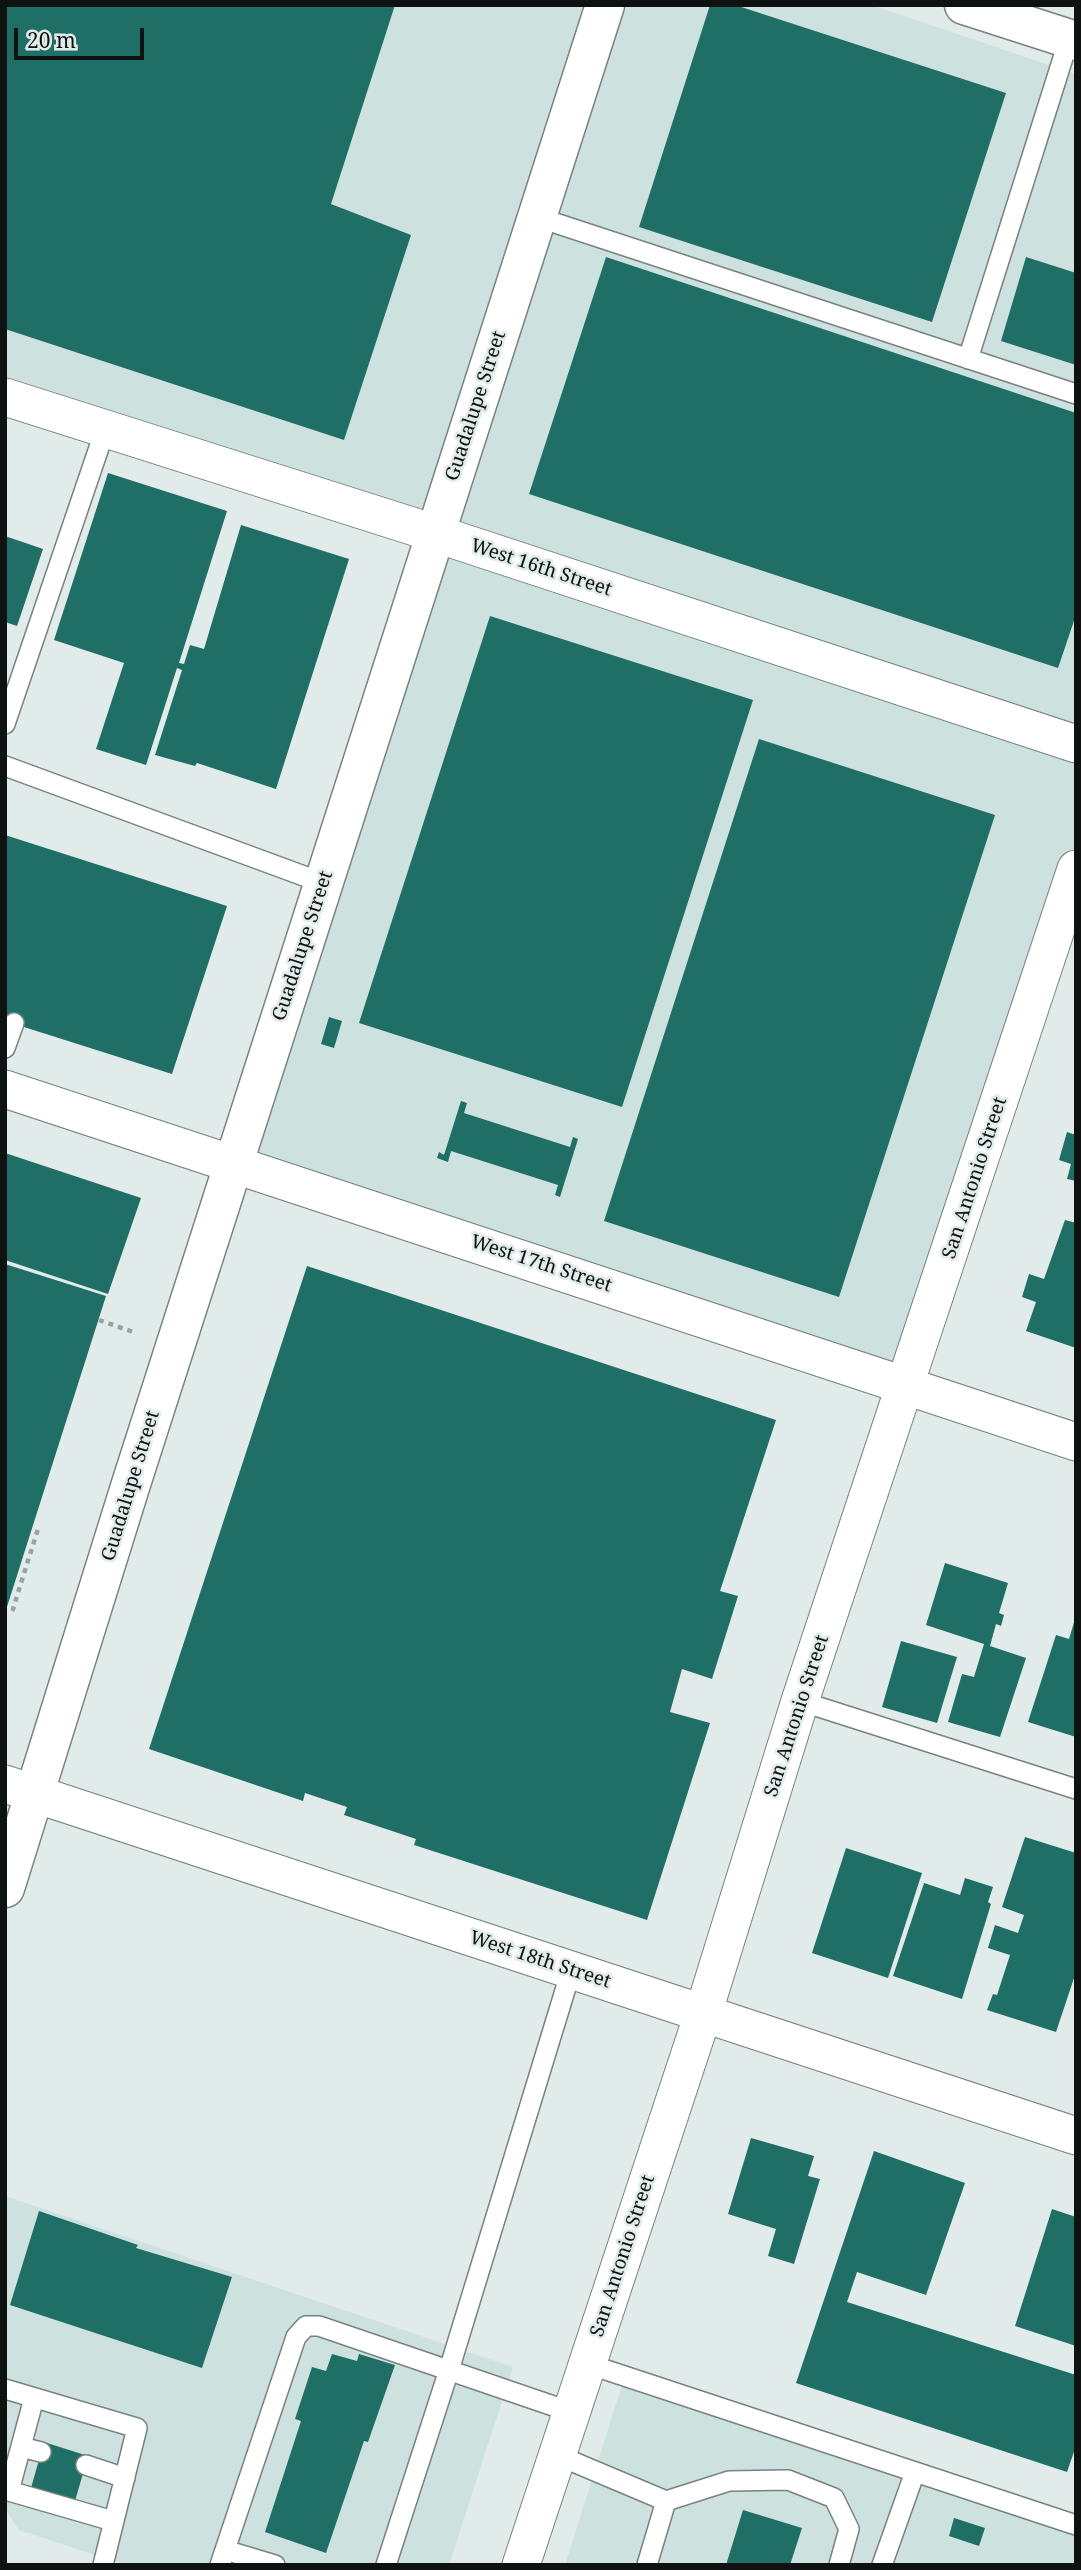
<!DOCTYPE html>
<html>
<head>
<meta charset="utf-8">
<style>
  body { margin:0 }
  #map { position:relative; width:1081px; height:2570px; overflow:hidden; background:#e1ebea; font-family:"Noto Serif",serif }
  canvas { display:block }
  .frame { position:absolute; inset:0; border:7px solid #0e1211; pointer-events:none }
  .scale { position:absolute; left:14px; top:28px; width:130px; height:32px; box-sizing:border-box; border:4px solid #0e1211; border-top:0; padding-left:9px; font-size:21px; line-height:24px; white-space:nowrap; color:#0e1211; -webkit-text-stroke:5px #e1ebea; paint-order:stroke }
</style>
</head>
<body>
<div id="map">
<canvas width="1081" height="2570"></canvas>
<div class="frame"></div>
<div class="scale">20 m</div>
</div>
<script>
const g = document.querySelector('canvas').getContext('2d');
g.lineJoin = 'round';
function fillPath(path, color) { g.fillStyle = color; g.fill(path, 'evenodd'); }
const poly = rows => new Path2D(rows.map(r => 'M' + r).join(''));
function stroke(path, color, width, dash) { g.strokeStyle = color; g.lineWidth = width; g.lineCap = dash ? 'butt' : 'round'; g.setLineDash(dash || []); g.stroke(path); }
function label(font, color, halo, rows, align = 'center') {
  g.font = font + ' "Noto Serif",serif'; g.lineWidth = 5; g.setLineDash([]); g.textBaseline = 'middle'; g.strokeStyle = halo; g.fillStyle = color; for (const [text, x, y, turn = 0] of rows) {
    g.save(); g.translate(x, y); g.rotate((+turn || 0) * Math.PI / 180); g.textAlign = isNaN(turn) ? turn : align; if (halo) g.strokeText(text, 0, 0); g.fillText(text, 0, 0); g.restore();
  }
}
fillPath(poly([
  [5,5,871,5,1076,74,1076,733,5,386],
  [437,534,1076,744,1076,869,907,1385,234,1165],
  [5,2196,513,2367,449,2565,126,2565,19,2530,5,2509],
  [625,2376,1076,2532,1076,2565,565,2565]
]), '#cde1de');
fillPath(poly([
  [5,5,395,5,331,204,411,235,344,440,5,329],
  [710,5,735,5,1006,93,932,322,639,227],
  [606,257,1076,413,1076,615,1058,668,529,494],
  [1026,257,1076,273,1076,365,1001,341],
  [108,473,227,511,179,663,184,664,190,645,204,649,241,525,349,559,276,789,197,763,195,766,155,755,182,670,177,668,146,765,96,749,124,663,54,640],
  [5,536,43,549,17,626,5,622],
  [490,616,753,700,622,1107,359,1023],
  [759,739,995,815,839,1297,604,1221],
  [5,835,227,906,172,1074,5,1021],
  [329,1017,342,1021,334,1048,321,1044],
  [461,1101,467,1103,464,1113,570,1147,573,1137,578,1139,560,1197,555,1195,558,1185,451,1151,448,1162,437,1158,439,1152,444,1155],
  [1067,1132,1076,1135,1076,1181,1067,1179,1071,1164,1059,1160],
  [5,1153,141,1198,108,1294,5,1260],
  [1065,1220,1076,1223,1076,1348,1026,1331,1036,1302,1022,1297,1029,1274,1044,1279],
  [5,1264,106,1296,6,1610,5,1610],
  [307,1266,776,1420,720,1591,738,1596,712,1679,682,1669,670,1712,710,1723,647,1920,414,1845,416,1839,344,1815,347,1807,305,1793,303,1801,149,1749],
  [945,1563,1008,1583,999,1613,1004,1615,1001,1626,996,1624,990,1646,1026,1658,1000,1737,948,1722,962,1674,974,1677,984,1644,926,1625],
  [1075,1619,1076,1619,1076,1737,1028,1722,1056,1635,1069,1639],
  [901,1641,957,1657,937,1723,882,1707],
  [1025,1837,1076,1853,1076,1972,1056,2032,987,2010,993,1994,997,1995,1010,1955,988,1948,995,1925,1018,1933,1024,1915,1002,1907],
  [846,1848,922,1873,888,1978,812,1953],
  [965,1878,993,1887,988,1902,991,1904,962,1999,893,1976,924,1883,960,1895],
  [751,2138,814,2156,808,2176,820,2179,794,2264,768,2256,776,2229,728,2214],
  [874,2151,965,2183,926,2295,857,2272,847,2302,1076,2375,1076,2446,1067,2472,796,2383],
  [1052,2209,1076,2217,1076,2346,1015,2326],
  [39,2211,138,2245,136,2248,232,2277,202,2368,10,2305],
  [332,2354,357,2361,359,2354,395,2365,368,2442,364,2441,326,2553,265,2532,301,2421,295,2419,312,2367,326,2371],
  [44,2442,88,2456,75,2501,31,2488],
  [743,2510,802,2528,790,2565,726,2565],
  [954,2518,985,2528,979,2546,949,2536]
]), '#206f67');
const service = poly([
  [537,217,1076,394],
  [968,359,1069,39],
  [5,724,105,430],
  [5,766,323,883],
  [5,1048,14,1023],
  [800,1701,1076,1789],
  [588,2364,1076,2525],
  [5,2389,137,2428,103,2565],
  [34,2398,9,2491,113,2521],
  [21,2447,41,2452],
  [557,2455,666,2501],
  [86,2465,125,2478],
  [225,2550,275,2565],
  [220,2565,296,2337,306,2326,319,2326,571,2412],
  [386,2565,449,2370,571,1971],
  [647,2565,666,2501,729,2481,788,2480,834,2498,849,2529,839,2565],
  [882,2565,915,2472]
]);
const minor = poly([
  [5,397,437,534,1076,744],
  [5,1089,1076,1442],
  [5,1784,1076,2136],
  [521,2565,703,2014,800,1701,1076,869]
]);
const primary = poly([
  [964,5,1076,41],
  [5,1888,130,1487,605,5]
]);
stroke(service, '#788280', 22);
stroke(minor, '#788280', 39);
stroke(primary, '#788280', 41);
stroke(poly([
  [99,1320,133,1332],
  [15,1610,13,1609,21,1583,38,1529,41,1530]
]), '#9ba3a2', 4.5, [5, 5]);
stroke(service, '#fff', 19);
stroke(minor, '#fff', 37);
stroke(primary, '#fff', 38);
label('19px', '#0e1211', '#e1ebea', [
  ["Guadalupe Street",476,406,-72],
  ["West 16th Street",541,568,18],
  ["Guadalupe Street",303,946,-72],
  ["San Antonio Street",975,1178,-72],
  ["West 17th Street",541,1264,18],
  ["Guadalupe Street",131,1486,-73],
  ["San Antonio Street",797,1716,-72],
  ["West 18th Street",540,1960,18],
  ["San Antonio Street",623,2256,-72]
]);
</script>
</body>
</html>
